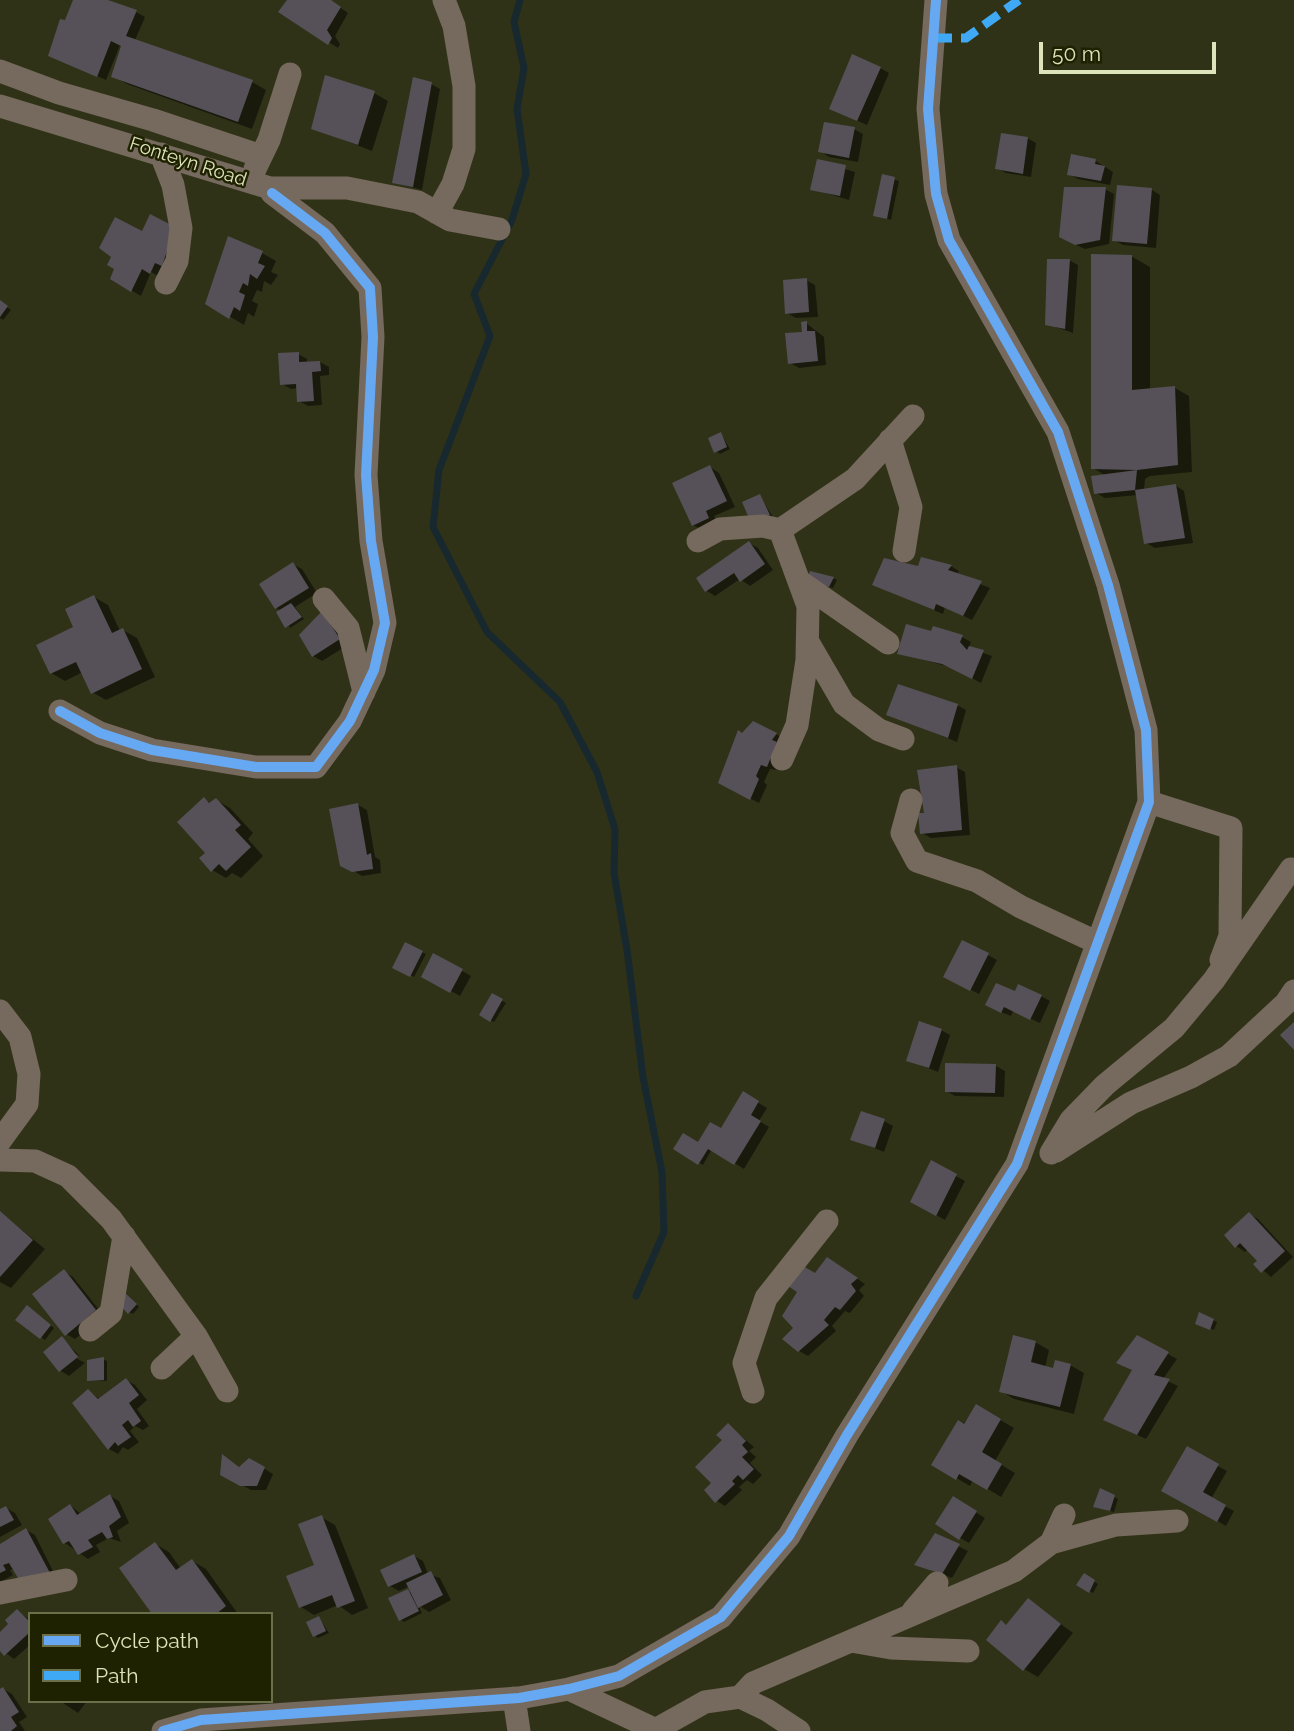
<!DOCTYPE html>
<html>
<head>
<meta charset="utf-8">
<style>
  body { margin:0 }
  #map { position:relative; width:1294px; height:1731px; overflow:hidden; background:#303218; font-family:Raleway,sans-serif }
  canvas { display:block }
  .legend { position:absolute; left:28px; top:1612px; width:245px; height:91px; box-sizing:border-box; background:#1f2200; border:2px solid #6b6f4a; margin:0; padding:9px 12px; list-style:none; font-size:21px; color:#dde3ba }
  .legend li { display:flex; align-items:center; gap:14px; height:35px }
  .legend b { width:35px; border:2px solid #6b6f4a }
  .scale { position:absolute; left:1039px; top:42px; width:177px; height:32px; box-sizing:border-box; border:4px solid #dde3ba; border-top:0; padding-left:9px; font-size:21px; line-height:24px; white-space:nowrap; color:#dde3ba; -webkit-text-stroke:5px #1f2200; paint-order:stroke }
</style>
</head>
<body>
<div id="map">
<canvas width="1294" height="1731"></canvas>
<ul class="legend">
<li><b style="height:9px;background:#66a8f1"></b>Cycle path</li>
<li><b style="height:9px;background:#3fa9f5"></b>Path</li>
</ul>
<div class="scale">50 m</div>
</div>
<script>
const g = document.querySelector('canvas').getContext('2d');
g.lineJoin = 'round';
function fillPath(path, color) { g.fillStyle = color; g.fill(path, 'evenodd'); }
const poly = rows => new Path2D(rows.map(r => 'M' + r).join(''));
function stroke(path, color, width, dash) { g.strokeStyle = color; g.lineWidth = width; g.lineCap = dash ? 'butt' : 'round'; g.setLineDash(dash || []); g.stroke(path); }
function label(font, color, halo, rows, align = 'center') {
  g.font = font + ' Raleway,sans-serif'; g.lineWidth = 5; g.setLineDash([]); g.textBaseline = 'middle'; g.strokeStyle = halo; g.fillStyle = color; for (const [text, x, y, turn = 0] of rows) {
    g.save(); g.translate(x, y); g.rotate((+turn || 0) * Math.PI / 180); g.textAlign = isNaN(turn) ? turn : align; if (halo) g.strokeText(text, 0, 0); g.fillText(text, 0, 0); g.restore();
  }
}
fillPath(poly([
  [75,0,103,0,136,12,145,17,135,40,252,82,266,90,252,129,127,84,113,76,123,46,120,45,106,80,59,60,66,23],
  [289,0,329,0,348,13,335,36,340,44,338,48,281,12],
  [880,68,889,73,867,125,840,113],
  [431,84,440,89,422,190,394,182],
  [374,93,388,101,372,151,313,128],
  [854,129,863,134,858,162,829,157,820,151],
  [1027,138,1036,143,1031,177,1006,173,997,168],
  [818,161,855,172,849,200,812,189],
  [1096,161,1113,172,1110,185,1078,179,1069,174],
  [883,176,899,181,891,220,879,217],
  [1105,189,1114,194,1109,244,1085,249,1070,242],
  [1152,190,1160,195,1156,248,1123,245,1114,240],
  [143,233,183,234,160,277,151,272,141,296,112,279],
  [262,253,276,261,271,272,278,275,271,285,264,281,262,292,257,290,252,301,258,304,254,317,248,313,244,325,207,303],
  [1131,256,1150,267,1150,390,1175,388,1189,396,1192,472,1150,476,1145,479,1144,490,1175,485,1184,491,1193,543,1155,548,1146,543,1138,495,1105,498,1096,493,1106,476,1093,468],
  [1069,260,1078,265,1073,333,1047,324],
  [806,280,815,285,818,317,796,318,787,313],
  [0,301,11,310,3,320,0,318],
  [806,323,824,337,826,365,799,368,790,363],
  [298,354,307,359,307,363,320,362,329,367,329,375,320,376,322,405,308,406,299,401,298,388,291,389,282,384],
  [721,434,730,449,720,454,716,451],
  [710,467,719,473,735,507,714,516,717,523,702,530,693,525],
  [760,496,773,517,757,524],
  [749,543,758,548,773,570,750,586,740,579,715,596,707,591,698,579],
  [922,559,951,566,959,571,957,575,990,588,972,620,945,607,943,614,874,585,920,569],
  [293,564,302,569,317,593,295,607,304,619,290,628,282,611,276,608],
  [833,578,837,580,833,588,812,582],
  [94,597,108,605,120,631,123,630,137,638,155,677,106,700,92,692,83,672,65,681,51,673],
  [323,614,348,645,322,661,313,656],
  [932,633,962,637,971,642,969,648,992,656,981,683,953,668,899,653],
  [957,705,966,710,957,742,888,714],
  [776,734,785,739,785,749,776,770,770,769,764,782,767,785,759,803,729,788,743,735],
  [956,767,965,772,970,835,931,838,922,833,926,815],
  [204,799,212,804,216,800,230,808,253,833,248,839,263,856,241,878,232,873,226,878,212,870,207,853],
  [358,805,367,810,375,857,380,860,381,873,362,876,342,864],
  [406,944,426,954,414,977,394,967],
  [434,955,471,976,460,996,423,976],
  [988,955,997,960,979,994,954,981],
  [1015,994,1041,996,1050,1001,1040,1023,1013,1011,1011,1016,996,1010],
  [493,995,506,1003,494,1022,481,1015],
  [941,1030,950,1035,938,1072,908,1060],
  [996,1066,1005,1071,1004,1097,955,1096,946,1091],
  [744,1094,767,1108,759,1121,769,1127,744,1169,712,1149,703,1165,676,1149,698,1144,722,1130],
  [884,1121,893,1126,884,1152,852,1139],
  [932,1163,965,1181,945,1220,912,1202],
  [0,1212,45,1249,11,1288,0,1282],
  [1249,1214,1258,1219,1293,1257,1271,1277,1256,1264,1259,1261,1248,1249,1245,1252,1236,1246],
  [837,1265,865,1284,859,1290,864,1296,850,1313,845,1311,832,1326,836,1331,808,1356,799,1351,795,1328,800,1292,815,1275],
  [64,1271,73,1277,104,1316,75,1339,66,1334],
  [129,1297,139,1307,133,1314,129,1312],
  [31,1310,54,1328,45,1340,18,1320],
  [1213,1320,1217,1322,1214,1330,1201,1325],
  [1138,1337,1177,1359,1163,1379,1178,1386,1146,1439,1114,1424,1134,1370],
  [62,1339,81,1357,71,1351,69,1354,85,1363,69,1376,61,1371,45,1352],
  [1035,1342,1049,1350,1045,1368,1054,1370,1070,1365,1084,1373,1074,1414,1014,1399,1001,1391],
  [103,1359,107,1361,107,1381,89,1380],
  [126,1380,135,1385,147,1400,137,1409,149,1426,143,1430,135,1426,130,1431,139,1442,128,1450,123,1447,118,1454,109,1449,74,1403,88,1391,100,1399],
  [976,1406,1014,1428,995,1461,1015,1473,1001,1497,973,1480,970,1486,934,1465],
  [728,1425,754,1447,749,1451,756,1457,750,1463,762,1475,753,1484,747,1480,739,1487,742,1490,725,1506,717,1501,713,1483],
  [1187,1449,1227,1471,1211,1499,1234,1511,1226,1526,1164,1490],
  [224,1457,241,1468,250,1460,273,1474,266,1490,251,1490,222,1474],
  [1101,1490,1118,1499,1114,1512,1099,1508],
  [110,1496,119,1501,129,1523,117,1531,121,1542,109,1538,96,1545,100,1552,88,1559,65,1543,71,1506,81,1514],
  [953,1498,985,1518,969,1543,960,1538],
  [6,1508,15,1513,22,1525,0,1537,0,1511],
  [321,1517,335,1525,368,1608,352,1615,338,1605,314,1615,301,1607,316,1566],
  [26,1530,35,1535,57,1579,14,1569,10,1570,13,1575,0,1582,0,1546],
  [936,1535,968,1551,952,1578,916,1564],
  [155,1544,169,1552,181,1569,192,1561,206,1569,238,1614,154,1614],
  [414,1556,423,1561,428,1574,440,1578,451,1600,429,1612,418,1605,422,1613,404,1622,400,1619,408,1591,414,1594,410,1586,399,1591,390,1586],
  [1084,1575,1098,1584,1093,1593,1079,1585],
  [1028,1600,1073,1633,1038,1677,1024,1669,1008,1626],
  [17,1611,30,1620,30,1645,14,1659,0,1649,0,1634,11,1624],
  [319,1618,329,1633,318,1638,314,1635],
  [3,1689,12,1694,27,1717,19,1722,25,1731,0,1731,0,1691],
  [60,1701,87,1701,78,1713]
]), '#0007');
stroke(poly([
  [520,0,514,22,524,68,517,109,526,174,512,220,474,294,490,336,439,470,433,527,487,632,560,702,597,772,615,829,614,873,627,950,643,1077,662,1172,664,1232,636,1296]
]), '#18282f', 7);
fillPath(poly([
  [73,0,108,0,137,10,126,36,253,80,238,122,111,77,121,46,111,41,97,77,48,56,60,19,65,20],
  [287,0,331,0,341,7,327,30,332,38,328,45,278,12],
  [852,54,881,67,857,121,829,109],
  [325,75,375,91,358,145,311,129],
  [413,77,432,82,413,187,392,183],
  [824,122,855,127,849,158,818,152],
  [1001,133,1028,137,1023,174,995,169],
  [1071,154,1096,159,1095,164,1105,166,1101,181,1067,175],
  [817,159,846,165,840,196,810,190],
  [882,174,895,177,887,219,873,216],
  [1117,185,1152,188,1147,244,1112,241],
  [1064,187,1106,187,1100,240,1075,245,1059,237],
  [150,214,175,227,162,266,155,263,150,274,142,269,131,292,110,279,114,269,107,265,111,257,99,248,115,217,142,231],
  [228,236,263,251,258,263,265,266,257,279,250,274,248,286,243,283,239,292,245,295,240,311,234,307,229,319,205,304],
  [1091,254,1132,255,1132,390,1175,386,1178,465,1137,470,1135,490,1094,494,1091,476,1137,470,1091,469],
  [1047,259,1070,259,1065,329,1045,325],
  [807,278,809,312,785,314,783,280],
  [0,300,8,306,0,317],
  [807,321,807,331,815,331,818,361,788,364,785,333,802,332,801,322],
  [299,352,299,362,320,361,321,371,312,372,314,401,297,402,296,384,280,385,278,353],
  [721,432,727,447,714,453,708,438],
  [710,465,727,501,706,511,709,518,692,526,672,483],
  [1176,484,1185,538,1144,544,1135,490],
  [760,494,770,515,751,523,742,502],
  [749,541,765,564,740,582,734,573,705,592,696,578],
  [921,557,952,565,948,570,982,581,963,616,936,604,934,610,872,585,884,558,918,566],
  [293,562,309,588,275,609,259,584],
  [810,571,834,577,829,587,806,581],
  [94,595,112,633,123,628,142,669,91,694,76,662,50,674,36,645,73,627,65,609],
  [291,603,302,617,285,628,276,612],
  [322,611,340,639,312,657,299,635],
  [906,624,931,631,933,626,963,635,960,642,967,650,969,646,984,650,972,679,942,664,897,654],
  [898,684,958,704,948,738,886,715],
  [753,721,777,733,772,740,777,742,767,767,761,765,756,776,759,779,750,800,718,783,738,730,742,733],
  [957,765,962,830,920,834,918,813,924,813,917,770],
  [204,797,209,803,216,798,241,825,235,830,251,847,226,871,219,864,211,872,199,858,205,853,177,822],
  [358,803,367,855,371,853,373,869,352,872,340,866,329,809],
  [962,940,989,953,970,991,943,977],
  [405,942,423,951,410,977,392,968],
  [433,953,463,969,450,993,421,977],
  [996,983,1015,991,1018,984,1042,995,1030,1020,1004,1007,1001,1013,985,1005],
  [492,993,503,999,490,1022,479,1015],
  [919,1021,942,1029,929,1068,906,1061],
  [1294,1022,1294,1050,1280,1035],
  [945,1063,996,1064,995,1093,945,1092],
  [743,1091,759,1101,751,1115,761,1121,734,1165,708,1149,698,1165,673,1149,683,1133,698,1142,710,1122,721,1128],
  [861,1111,885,1119,875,1148,850,1140],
  [931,1160,957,1174,936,1216,910,1202],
  [0,1211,33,1240,0,1277],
  [1249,1212,1285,1251,1261,1273,1253,1264,1257,1261,1240,1243,1235,1248,1224,1235],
  [827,1257,858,1278,851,1284,856,1291,840,1310,835,1307,824,1320,829,1325,798,1352,782,1339,793,1328,782,1316,797,1292,788,1286,803,1266,815,1273],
  [64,1269,96,1310,65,1336,32,1294],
  [125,1293,137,1304,128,1314,116,1301],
  [27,1305,51,1325,40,1339,15,1320],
  [1199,1312,1214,1319,1210,1330,1195,1324],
  [1013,1335,1036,1341,1031,1362,1053,1368,1055,1360,1071,1364,1060,1407,999,1392],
  [1137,1335,1169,1352,1154,1375,1170,1379,1137,1435,1103,1420,1132,1370,1116,1363],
  [62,1336,78,1357,59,1372,43,1352],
  [104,1357,104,1380,87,1381,87,1360],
  [126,1378,139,1395,129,1403,141,1421,133,1427,128,1420,122,1425,131,1437,118,1446,115,1442,108,1450,72,1403,88,1389,98,1399],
  [976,1404,1001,1419,982,1452,1002,1464,987,1490,959,1474,956,1480,931,1465,958,1420,964,1424],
  [728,1423,746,1441,742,1445,748,1452,742,1457,754,1469,743,1480,738,1475,732,1481,735,1484,715,1503,704,1490,711,1483,695,1467,722,1440,716,1435],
  [1187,1446,1219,1464,1203,1492,1226,1505,1217,1522,1161,1491],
  [222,1454,239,1467,249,1458,265,1467,257,1486,240,1486,220,1475],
  [1100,1488,1115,1495,1110,1511,1093,1507],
  [110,1494,121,1517,109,1526,113,1537,107,1539,102,1532,88,1540,93,1547,78,1555,69,1541,63,1544,48,1519,70,1504,77,1515],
  [953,1496,977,1511,959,1540,935,1524],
  [6,1506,14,1520,0,1527,0,1509],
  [322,1515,355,1601,337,1608,332,1595,299,1608,286,1576,314,1565,298,1524],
  [26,1528,50,1573,24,1588,9,1563,3,1565,6,1570,0,1573,0,1544],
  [935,1533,960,1544,942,1574,914,1565],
  [155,1542,176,1570,192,1559,226,1606,216,1614,152,1614,119,1568],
  [414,1554,422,1572,388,1587,380,1570],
  [431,1571,443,1595,418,1608,406,1583],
  [1084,1573,1095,1580,1089,1593,1076,1585],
  [408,1589,419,1611,399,1621,388,1598],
  [1028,1598,1061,1624,1023,1671,986,1640,1001,1620,1006,1625],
  [17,1609,30,1622,30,1632,4,1656,0,1651,0,1632,8,1624,5,1620],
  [319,1616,326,1631,313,1637,306,1622],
  [3,1687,19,1712,11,1717,17,1726,11,1731,0,1731,0,1689]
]), '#565158');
stroke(poly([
  [0,71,59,93,153,120,261,156],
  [0,106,270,188,347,188,418,202,450,220,499,229],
  [161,154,173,185,181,228,177,261,166,283],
  [255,169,269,140,290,74],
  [437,213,453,184,464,149,464,86,454,26,444,0],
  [890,440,911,507,904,551],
  [780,530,808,606,807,660,797,725,782,759],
  [698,541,720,529,763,526,780,530,855,479,913,416],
  [799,581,888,643],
  [324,599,348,628,364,692],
  [808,642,844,704,879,730,903,739],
  [60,711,100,733,152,750,256,767,316,767,350,721,374,670,385,623,371,541,366,475,373,337,370,288,325,233,272,193],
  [911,800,902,833,917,861,977,881,1021,907,1096,942],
  [1149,802,1231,828,1230,936,1221,960],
  [0,1011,20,1037,29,1074,27,1104,0,1141],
  [1056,1151,1131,1103,1191,1077,1229,1056,1286,1003,1294,991],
  [1051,1153,1071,1120,1105,1085,1174,1028,1214,980,1291,869],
  [0,1160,35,1161,68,1176,111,1219,196,1336,162,1368],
  [90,1330,111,1313,124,1236],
  [196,1336,227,1391],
  [753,1392,744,1363,766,1298,827,1221],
  [1051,1543,1116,1525,1177,1521],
  [0,1593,66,1580],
  [913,1611,937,1583],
  [851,1641,891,1648,968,1651],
  [569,1689,658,1731],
  [740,1697,753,1683,1014,1571,1051,1543,1064,1515],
  [514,1698,519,1731],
  [655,1730,705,1702,740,1697,767,1710,799,1731],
  [163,1731,201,1720,519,1698,569,1689,619,1676,721,1617,789,1536,847,1435,1017,1164,1149,802,1146,730,1108,585,1058,432,949,240,936,194,928,109,936,0]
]), '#76695d', 23);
stroke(poly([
  [934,38,966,38,1019,0]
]), '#3fa9f5', 9, [18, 9]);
stroke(poly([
  [60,711,100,733,152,750,256,767,316,767,350,721,374,670,385,623,371,541,366,475,373,337,370,288,325,233,272,193],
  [163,1731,201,1720,519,1698,569,1689,619,1676,721,1617,789,1536,847,1435,1017,1164,1149,802,1146,730,1108,585,1058,432,949,240,936,194,928,109,936,0]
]), '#66a8f1', 10);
label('19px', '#dde3ba', '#1f2200', [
  ["Fonteyn Road",188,162,18]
]);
</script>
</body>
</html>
